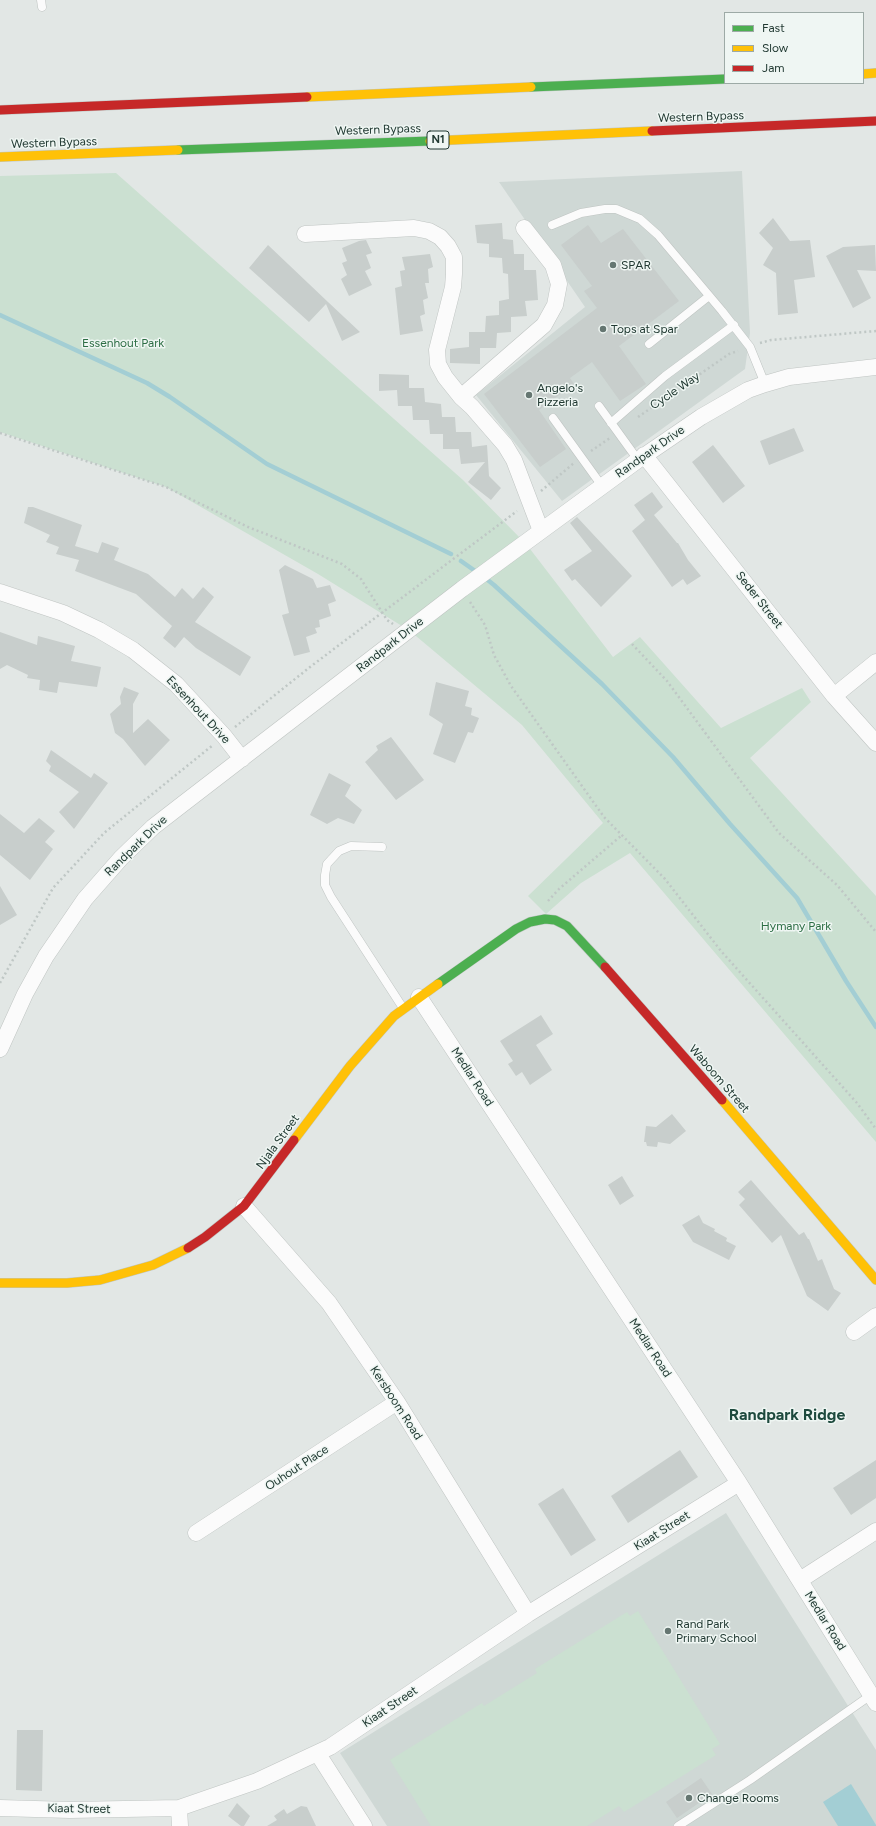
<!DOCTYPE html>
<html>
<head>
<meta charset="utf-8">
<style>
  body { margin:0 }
  #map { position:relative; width:876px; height:1826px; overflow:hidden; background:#e2e7e5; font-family:Figtree,sans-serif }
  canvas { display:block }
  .legend { position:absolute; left:724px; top:12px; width:140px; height:72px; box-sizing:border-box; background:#eff6f3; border:1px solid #9daaa6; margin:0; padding:5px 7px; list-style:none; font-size:12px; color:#213932 }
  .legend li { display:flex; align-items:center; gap:8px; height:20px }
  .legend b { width:20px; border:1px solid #9daaa6 }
</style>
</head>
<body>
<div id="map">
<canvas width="876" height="1826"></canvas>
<ul class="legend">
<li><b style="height:5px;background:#4caf50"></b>Fast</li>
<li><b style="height:5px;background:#ffc107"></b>Slow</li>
<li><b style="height:5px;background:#c62828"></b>Jam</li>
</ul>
</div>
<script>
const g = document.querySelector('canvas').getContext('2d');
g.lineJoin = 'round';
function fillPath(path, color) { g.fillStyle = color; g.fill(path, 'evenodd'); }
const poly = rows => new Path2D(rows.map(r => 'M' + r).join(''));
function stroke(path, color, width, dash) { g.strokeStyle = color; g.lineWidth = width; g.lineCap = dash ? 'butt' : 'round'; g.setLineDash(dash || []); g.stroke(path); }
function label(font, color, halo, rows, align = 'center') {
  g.font = font + ' Figtree,sans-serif'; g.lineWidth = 3; g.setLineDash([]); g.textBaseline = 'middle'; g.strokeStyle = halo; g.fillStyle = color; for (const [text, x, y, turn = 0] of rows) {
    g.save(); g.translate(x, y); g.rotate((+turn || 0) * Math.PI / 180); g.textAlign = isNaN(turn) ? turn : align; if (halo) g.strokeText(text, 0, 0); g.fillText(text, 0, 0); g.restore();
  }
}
fillPath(poly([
  [742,171,750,333,745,369,562,501,476,395,585,307,499,182],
  [726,1513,876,1750,876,1826,387,1826,340,1753]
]), '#cfd8d5');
fillPath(poly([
  [116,173,463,480,527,545,613,657,640,637,721,728,802,688,811,702,750,758,876,896,876,1142,630,853,581,883,546,914,528,896,603,823,522,725,410,631,318,574,166,487,0,432,0,176],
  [638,1611,720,1744,712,1749,716,1755,624,1812,619,1806,587,1826,431,1826,390,1760,482,1703,484,1706,537,1673,535,1669,627,1612,630,1616]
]), '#cbe0d1');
fillPath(poly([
  [851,1784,876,1825,876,1826,838,1826,823,1802]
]), '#a3ced4');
stroke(poly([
  [0,315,147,383,170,397,267,464,451,554],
  [461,561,478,573],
  [484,577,494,585,602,684,673,757,730,824,797,898,846,981,876,1027]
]), '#a3ced4', 4.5);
fillPath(poly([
  [773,218,790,241,810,240,815,277,794,280,798,313,778,315,776,273,763,265,773,248,759,233],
  [502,223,503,239,513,240,514,254,524,254,524,270,536,270,538,300,525,301,527,316,511,317,511,332,497,333,496,348,480,348,480,364,450,363,450,349,469,347,469,332,485,332,486,316,499,315,499,301,509,299,508,274,503,273,502,258,489,257,489,244,477,243,475,225],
  [588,225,601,243,623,229,679,301,619,346,646,384,620,401,592,362,570,378,574,384,539,410,566,449,540,467,484,394,597,308,584,291,592,286,561,245],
  [366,240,372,253,366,255,371,268,365,271,372,285,349,296,341,279,347,275,342,263,347,261,342,248,359,241],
  [268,245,328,302,360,332,342,341,326,304,309,322,249,268],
  [875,245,876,271,857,270,871,298,853,308,826,256,843,247],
  [430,254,433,267,428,269,429,283,425,283,428,298,423,300,425,314,420,316,423,331,400,335,395,288,402,286,400,271,405,270,402,257],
  [379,374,409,375,409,388,424,388,425,402,441,404,442,417,455,417,456,432,471,432,472,447,487,445,489,476,501,488,491,500,468,482,485,462,461,464,459,449,443,449,443,434,430,434,429,420,413,420,412,406,398,406,397,390,379,391],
  [794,428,804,451,769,465,760,441],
  [713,445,745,486,723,503,692,462],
  [652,492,663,507,654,515,677,543,678,543,688,560,701,576,687,585,683,579,672,587,632,531,645,520,634,505],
  [28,507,33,507,82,525,75,546,98,553,102,542,119,548,114,560,148,574,175,597,182,588,193,599,203,587,214,597,195,622,251,657,240,676,196,648,184,637,175,648,163,638,172,626,136,594,75,571,79,560,56,554,59,547,46,542,50,535,24,523],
  [577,517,632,576,601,607,575,579,572,581,564,570,592,551,570,523],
  [285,565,313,579,317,588,330,585,336,601,328,604,331,616,319,620,320,627,315,628,317,633,306,637,310,652,294,656,282,615,289,613,279,570],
  [0,632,37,645,38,636,75,646,71,661,101,667,97,687,59,682,57,693,39,690,40,680,27,678,28,675,7,665,0,669],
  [436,682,469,691,465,706,472,708,471,715,479,718,473,733,468,732,455,763,433,754,443,724,429,715],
  [124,687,139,693,133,704,133,733,148,719,170,740,145,766,123,739,115,733,110,714,121,704,120,697],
  [391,737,424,780,396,800,365,762,378,750,376,746],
  [51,750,91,778,94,773,108,783,74,829,59,812,79,792,49,771,51,766,46,761],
  [329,773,351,785,345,796,362,810,354,824,338,818,327,824,310,815],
  [0,814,24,833,39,818,55,831,45,842,53,849,30,880,0,855],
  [0,886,17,915,0,925],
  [541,1015,553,1034,536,1045,552,1070,530,1085,522,1072,516,1076,508,1064,513,1061,500,1041],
  [672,1114,686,1131,670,1144,658,1142,657,1147,647,1146,646,1142,644,1142,646,1126,656,1127],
  [622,1176,634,1196,620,1205,608,1185],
  [751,1180,799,1235,804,1232,808,1239,809,1239,818,1261,822,1259,834,1289,841,1293,828,1311,807,1296,781,1235,772,1243,739,1205,745,1199,738,1192],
  [699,1215,703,1223,715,1229,714,1231,727,1238,726,1241,736,1246,729,1260,693,1242,682,1225],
  [680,1450,698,1477,628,1523,611,1496],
  [876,1460,876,1498,851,1515,833,1488],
  [563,1488,596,1540,571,1556,538,1504],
  [17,1730,43,1730,42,1791,16,1790],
  [701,1778,712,1794,677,1818,666,1802],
  [237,1803,250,1816,244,1826,241,1826,228,1816],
  [301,1806,307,1807,316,1826,267,1826,277,1820,274,1816,284,1809,287,1814]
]), '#c8cecc');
const lane = poly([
  [41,0,42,7],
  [552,225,581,213,605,209,616,209,640,219,658,235,722,311,750,347,765,384],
  [649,344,709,296],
  [599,406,638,460],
  [553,418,602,486],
  [611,423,665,376,734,325],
  [382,847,351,846,339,851,327,864,325,875,325,885,331,897,403,1008],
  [678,1826,750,1780,871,1695]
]);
const street = poly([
  [305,234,414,228,429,231,440,237,448,246,454,257,454,274,453,287,437,350,438,364,445,377,461,397,472,407,505,445,514,460,541,531],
  [461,397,544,325,555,305,559,284,553,265,524,228],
  [644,455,834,696,876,743],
  [0,592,63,613,99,630,133,650,176,684,224,736,242,759],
  [834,696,876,662],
  [419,997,739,1483,876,1703],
  [0,1049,25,994,46,956,85,899,121,858,153,827,184,803,462,589,638,460,701,417,748,390,765,384,789,377,876,367],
  [244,1206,329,1303,397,1402,528,1614],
  [854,1332,876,1316],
  [196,1533,397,1402],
  [800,1580,876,1531],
  [318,1754,364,1826],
  [0,1808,70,1810,179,1808,257,1781,330,1747,528,1614,739,1483],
  [179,1808,180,1826]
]);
const fast = poly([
  [531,87,725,79],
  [178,150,430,141],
  [438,984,516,929,530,922,545,919,555,920,567,926,605,967]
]);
const slow = poly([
  [863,74,876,73],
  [307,97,531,87],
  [430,141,652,131],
  [0,157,178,150],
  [722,1100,876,1280],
  [294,1140,350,1066,394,1016,438,984],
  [0,1283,67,1283,100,1280,153,1265,188,1248]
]);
const jam = poly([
  [0,110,307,97],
  [652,131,876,121],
  [605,967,722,1100],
  [188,1248,205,1237,244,1206,294,1140]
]);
stroke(lane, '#bfc4c2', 9);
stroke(street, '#bfc4c2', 17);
stroke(fast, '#bec5c2', 10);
stroke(slow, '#bec5c2', 10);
stroke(jam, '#bec5c2', 10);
stroke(poly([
  [760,343,771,340,876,331],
  [638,417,729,354,738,351],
  [0,433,166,487,248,527,342,564,361,579,387,620,393,624],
  [591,451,610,438],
  [541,491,574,463],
  [470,602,485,625,494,655,511,686,604,817,665,879,721,951,857,1103,876,1129],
  [632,644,667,681,779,833,837,885,876,932],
  [235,727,310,667,517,511],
  [548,901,559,889,622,835],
  [0,983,53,888,104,833,213,745]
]), '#bfc7c5', 2.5, [2, 3]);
stroke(lane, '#fbfbfb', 8);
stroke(street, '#fbfbfb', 16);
stroke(fast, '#4caf50', 9);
stroke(slow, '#ffc107', 9);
stroke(jam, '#c62828', 9);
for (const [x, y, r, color] of [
  [613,265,4,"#657671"],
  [603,329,4,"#657671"],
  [529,395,4,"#657671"],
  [668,1631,4,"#657671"],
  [689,1798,4,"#657671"]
]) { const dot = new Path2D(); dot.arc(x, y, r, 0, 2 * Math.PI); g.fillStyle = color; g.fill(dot); stroke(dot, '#eff6f3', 1.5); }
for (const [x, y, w] of [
  [438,140,22]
]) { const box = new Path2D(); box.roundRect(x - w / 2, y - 9, w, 18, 3); g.fillStyle = '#eff6f3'; g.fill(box); stroke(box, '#213932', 1); }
label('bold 11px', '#213932', null, [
  ["N1",438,140]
]);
label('12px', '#213932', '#eff6f3', [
  ["Western Bypass",701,117,-2],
  ["Western Bypass",378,130,-2],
  ["Western Bypass",54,143,-2],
  ["Cycle Way",675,391,-34],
  ["Randpark Drive",650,452,-35],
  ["Seder Street",759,600,52],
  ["Randpark Drive",390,645,-38],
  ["Essenhout Drive",198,710,47],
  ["Randpark Drive",136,846,-44],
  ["Medlar Road",472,1077,57],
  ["Waboom Street",719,1079,49],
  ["Njala Street",278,1142,-54],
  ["Medlar Road",650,1348,57],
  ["Kersboom Road",396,1403,57],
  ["Ouhout Place",297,1468,-33],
  ["Kiaat Street",662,1531,-32],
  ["Medlar Road",825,1621,58],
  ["Kiaat Street",390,1707,-34],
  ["Kiaat Street",79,1809,1]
]);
label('12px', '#213932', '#eff6f3', [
  ["SPAR",621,265],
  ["Tops at Spar",611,329],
  ["Angelo's",537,388],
  ["Pizzeria",537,402],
  ["Rand Park",676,1624],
  ["Primary School",676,1638],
  ["Change Rooms",697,1798]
], 'left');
label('12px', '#2d6e45', '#eff6f3', [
  ["Essenhout Park",123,343],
  ["Hymany Park",796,926]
]);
label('bold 16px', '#1e4a3e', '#eff6f3', [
  ["Randpark Ridge",787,1415]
]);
</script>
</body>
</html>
